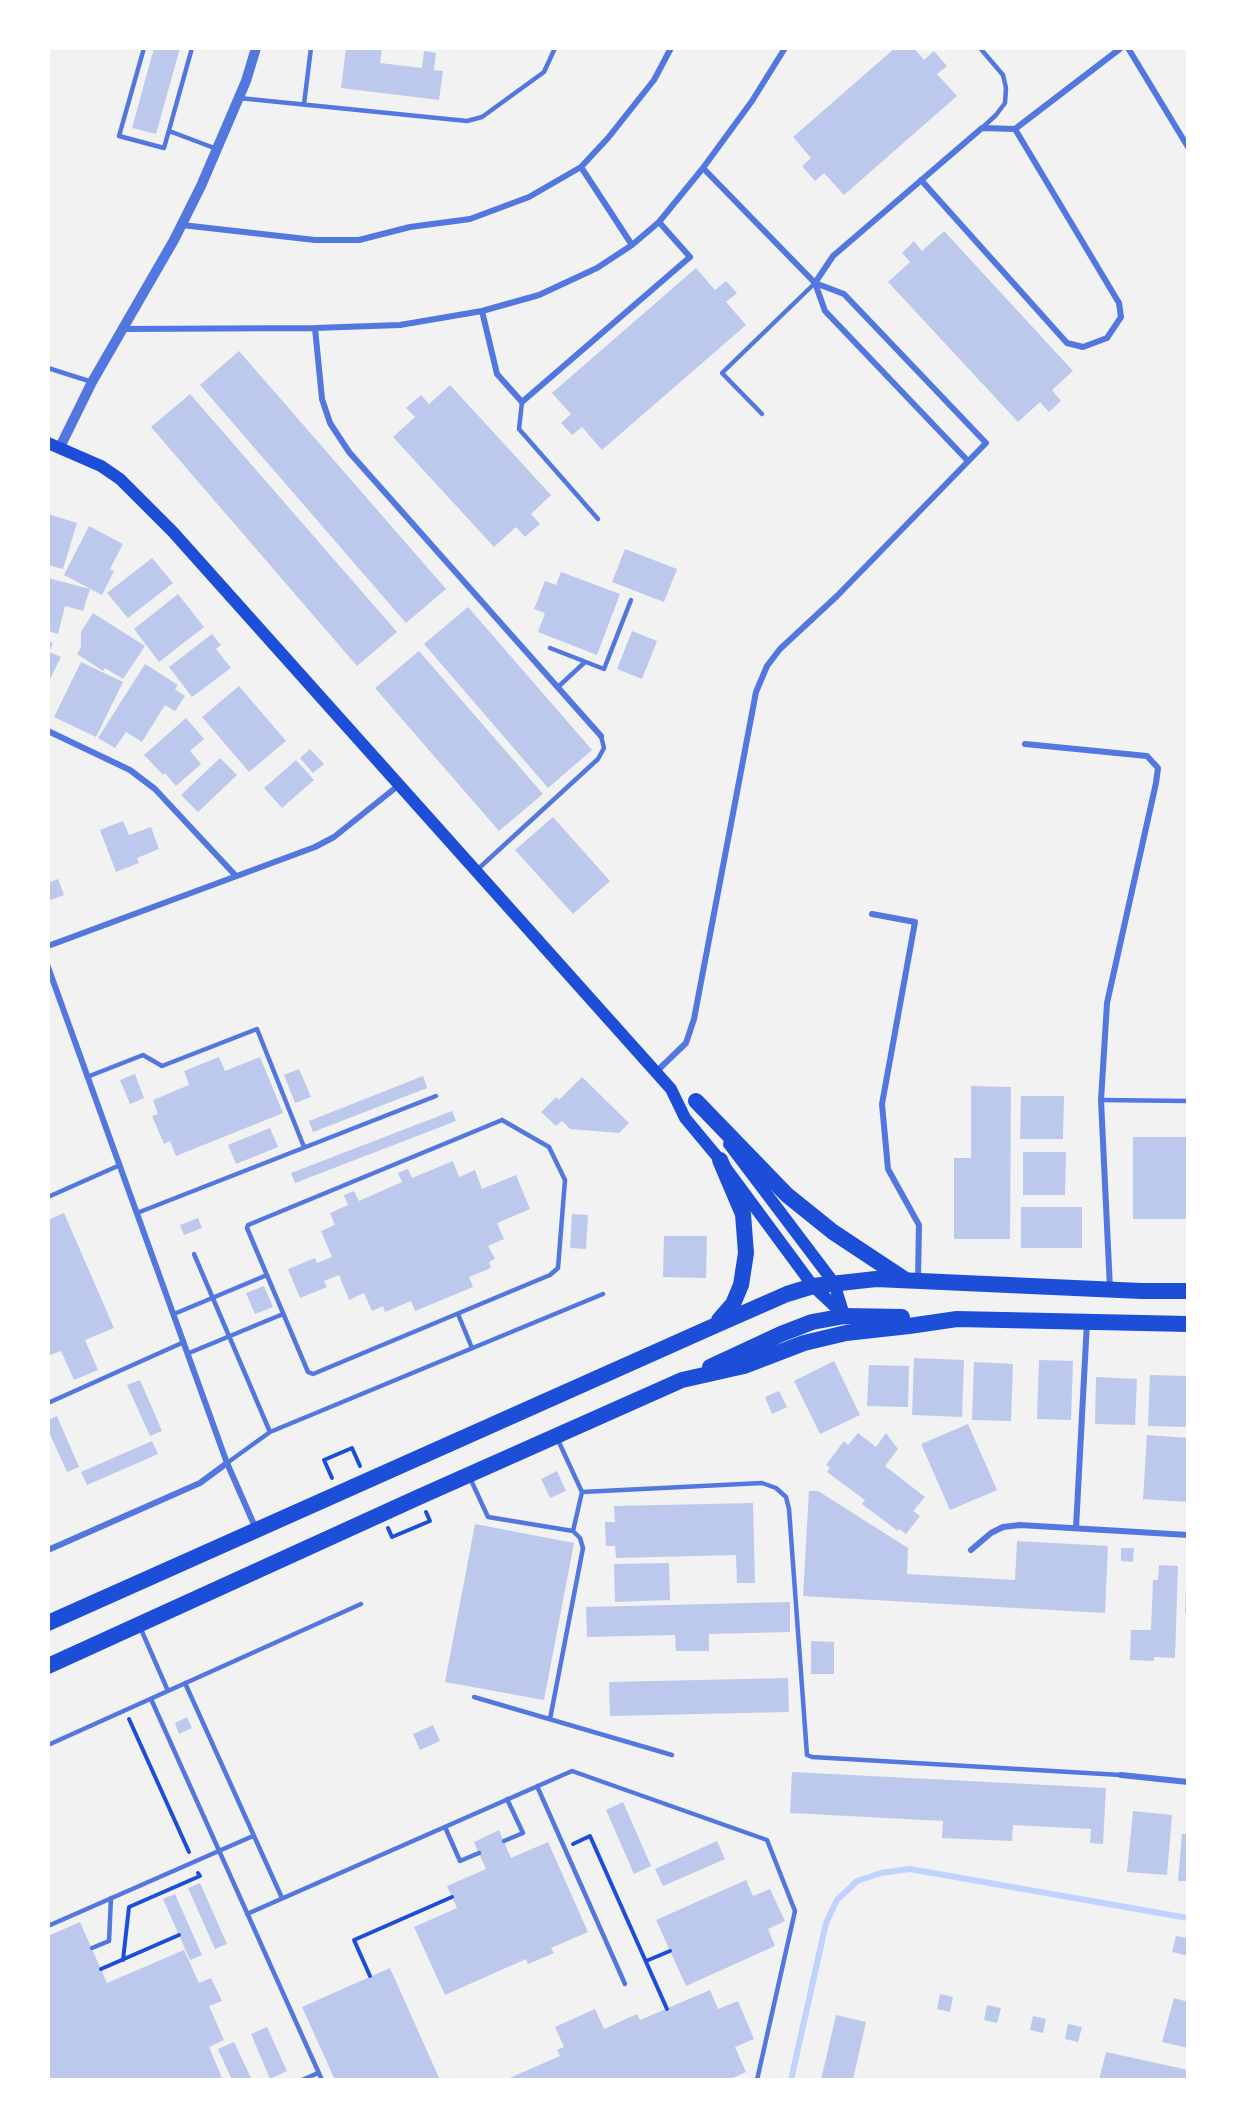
<!DOCTYPE html>
<html>
<head>
<meta charset="utf-8">
<style>
  body { margin:0 }
  #map { position:relative; width:1236px; height:2128px; overflow:hidden; background:#f2f2f2; font-family:"Space Grotesk",sans-serif }
  canvas { display:block }
  .frame { position:absolute; inset:0; border:50px solid #fff; pointer-events:none }
</style>
</head>
<body>
<div id="map">
<canvas width="1236" height="2128"></canvas>
<div class="frame"></div>
</div>
<script>
const g = document.querySelector('canvas').getContext('2d');
g.lineJoin = 'round';
const poly = rows => new Path2D(rows.map(r => 'M' + r).join(''));
function stroke(path, color, width, dash) { g.strokeStyle = color; g.lineWidth = width; g.lineCap = dash ? 'butt' : 'round'; g.setLineDash(dash || []); g.stroke(path); }
function fillPath(path, color) { g.fillStyle = color; g.fill(path, 'evenodd'); }
stroke(poly([
  [791,2080,826,1923,837,1900,857,1881,881,1873,910,1869,1188,1918]
]), '#bfd3fe', 6);
fillPath(poly([
  [154,48,180,48,156,134,132,128],
  [346,48,382,48,380,63,422,68,424,51,436,53,434,70,443,71,439,100,341,88],
  [895,48,914,48,924,60,934,51,947,66,937,74,957,96,844,195,824,173,815,181,802,166,811,158,793,137],
  [944,231,1073,371,1052,390,1061,401,1049,412,1040,402,1018,422,888,282,910,262,902,253,914,241,922,251],
  [696,268,715,290,726,281,737,293,726,302,746,325,602,450,582,427,572,435,561,423,571,414,552,393],
  [239,351,446,589,406,623,200,385],
  [450,385,551,495,531,514,540,524,525,537,516,527,494,547,393,437,415,417,406,408,421,395,429,404],
  [190,394,397,632,357,666,151,427],
  [48,514,77,523,63,569,48,565],
  [89,526,123,544,110,569,114,571,102,595,64,575],
  [625,549,677,569,664,602,612,582],
  [152,558,173,583,128,618,107,593],
  [561,572,620,594,597,655,538,632,545,613,534,609,545,581,556,585],
  [48,578,90,589,83,611,65,606,58,634,48,631],
  [178,594,204,627,159,662,134,629],
  [468,607,592,750,548,788,424,644],
  [93,613,145,646,123,679,105,668,103,671,77,654,81,648,81,632],
  [632,631,657,641,642,679,617,669],
  [212,634,221,645,216,649,231,668,192,697,169,667],
  [48,641,53,643,49,652,61,657,48,683],
  [419,651,543,794,499,831,375,688],
  [81,662,123,682,96,737,54,717],
  [145,664,178,685,175,689,185,696,175,711,165,705,142,742,126,732,115,748,98,738],
  [239,686,286,741,249,772,202,717],
  [186,718,204,739,190,751,201,764,176,786,165,773,163,775,144,755],
  [310,749,324,764,313,773,300,758],
  [220,758,237,775,198,812,181,795],
  [296,760,314,780,282,808,264,788],
  [553,817,610,881,573,914,515,850],
  [123,821,129,835,151,827,159,849,137,858,139,863,116,872,100,830],
  [58,879,64,895,48,901,48,883],
  [219,1057,225,1071,260,1057,283,1113,176,1156,170,1141,164,1144,152,1116,158,1114,153,1100,189,1085,184,1071],
  [299,1069,311,1097,295,1103,284,1075],
  [135,1074,144,1098,130,1104,120,1080],
  [423,1076,427,1088,313,1132,309,1121],
  [582,1077,629,1123,619,1133,570,1129,562,1121,556,1126,541,1112,556,1097,559,1100],
  [971,1086,1011,1087,1010,1239,954,1239,954,1158,971,1158],
  [1021,1096,1064,1096,1063,1139,1020,1139],
  [452,1111,456,1121,295,1183,291,1173],
  [270,1128,278,1147,236,1164,228,1145],
  [1133,1137,1188,1137,1188,1219,1133,1219],
  [1023,1152,1066,1152,1065,1195,1023,1195],
  [453,1161,459,1177,475,1170,482,1189,516,1175,530,1209,497,1223,504,1239,488,1246,495,1259,489,1262,491,1268,469,1277,473,1287,415,1311,411,1301,385,1312,383,1306,372,1311,364,1293,349,1300,339,1275,324,1281,327,1287,300,1298,288,1269,315,1258,317,1263,332,1257,321,1231,335,1225,330,1213,348,1205,344,1195,354,1191,359,1201,402,1182,398,1173,408,1169,412,1178],
  [1021,1207,1082,1207,1082,1248,1021,1248],
  [64,1213,114,1328,85,1340,98,1370,74,1380,61,1351,48,1356,48,1220],
  [572,1214,588,1215,586,1249,570,1248],
  [198,1218,202,1228,184,1235,180,1225],
  [664,1236,707,1236,706,1278,663,1277],
  [264,1286,273,1307,255,1314,246,1293],
  [914,1358,964,1360,962,1417,912,1415],
  [1039,1360,1073,1361,1071,1420,1037,1419],
  [834,1361,860,1415,820,1434,794,1381],
  [974,1362,1013,1364,1011,1421,972,1420],
  [869,1365,909,1366,908,1407,867,1406],
  [1150,1375,1188,1376,1188,1427,1148,1426],
  [1096,1377,1137,1379,1135,1425,1095,1424],
  [140,1380,162,1431,150,1436,127,1385],
  [779,1391,787,1407,772,1414,765,1397],
  [57,1416,79,1467,67,1472,48,1430,48,1420],
  [968,1424,997,1490,950,1510,921,1444],
  [858,1433,876,1447,886,1433,898,1449,885,1466,925,1497,913,1511,920,1516,906,1534,899,1529,898,1531,862,1504,865,1500,827,1472,830,1468,826,1465,844,1441,848,1445],
  [1147,1435,1188,1438,1188,1502,1143,1499],
  [152,1441,158,1454,87,1485,81,1472],
  [557,1471,566,1491,550,1498,541,1479],
  [809,1491,818,1491,908,1548,907,1574,1015,1580,1017,1541,1108,1546,1105,1613,803,1596],
  [753,1503,755,1583,737,1583,736,1555,616,1558,615,1546,606,1546,605,1522,615,1522,614,1506],
  [475,1524,574,1543,544,1700,445,1682],
  [1121,1548,1134,1548,1133,1562,1121,1561],
  [669,1563,670,1600,615,1602,614,1564],
  [1159,1565,1178,1566,1175,1658,1154,1657,1154,1661,1130,1660,1131,1630,1151,1630,1153,1580,1158,1580],
  [1186,1581,1188,1581,1188,1613,1185,1613],
  [790,1602,790,1632,709,1634,709,1651,676,1651,675,1635,587,1637,586,1607],
  [811,1641,834,1642,834,1674,811,1674],
  [788,1678,789,1712,610,1716,609,1682],
  [187,1717,192,1728,179,1734,175,1723],
  [433,1725,440,1741,420,1750,413,1734],
  [792,1772,1106,1788,1103,1844,1090,1843,1091,1829,1013,1825,1012,1841,942,1838,943,1821,790,1813],
  [623,1802,651,1866,634,1874,606,1810],
  [1133,1811,1172,1815,1167,1875,1127,1872],
  [499,1830,511,1858,548,1842,588,1932,551,1948,554,1953,528,1964,526,1959,445,1995,414,1927,457,1908,447,1886,486,1869,474,1842],
  [1182,1834,1188,1834,1188,1881,1178,1881],
  [717,1841,725,1859,663,1886,655,1869],
  [746,1880,753,1896,770,1889,785,1921,768,1929,775,1946,686,1986,656,1920],
  [200,1883,227,1944,215,1949,188,1888],
  [175,1894,202,1955,190,1960,163,1899],
  [80,1922,107,1983,184,1950,199,1983,211,1978,222,2001,209,2006,224,2040,209,2047,223,2080,48,2080,48,1936],
  [1176,1936,1188,1938,1188,1956,1172,1952],
  [390,1968,440,2080,335,2080,302,2007],
  [710,1990,718,2009,738,2001,754,2039,735,2047,746,2072,728,2080,505,2080,560,2056,557,2050,564,2047,555,2027,595,2009,604,2029,637,2014,640,2020],
  [940,1994,953,1997,950,2012,937,2009],
  [1174,1998,1188,2002,1188,2048,1162,2042],
  [987,2005,1001,2008,997,2023,984,2020],
  [836,2015,866,2022,853,2080,821,2080],
  [1033,2016,1046,2019,1043,2033,1030,2030],
  [1068,2024,1082,2027,1078,2042,1065,2039],
  [267,2027,287,2071,270,2079,251,2034],
  [234,2042,252,2080,232,2080,218,2049],
  [1106,2052,1188,2070,1188,2080,1099,2080]
]), '#bdc9ec');
stroke(poly([
  [332,1478,324,1460,352,1448,360,1466],
  [388,1528,392,1537,430,1521,426,1512],
  [129,1719,189,1852],
  [573,1844,590,1836,667,2009],
  [123,1960,129,1907,200,1876,198,1873],
  [646,1961,670,1951],
  [101,1969,179,1935],
  [370,1976,354,1940,452,1897]
]), '#1d4ed8', 4);
stroke(poly([
  [144,48,119,136,164,148,192,48],
  [980,48,1003,75,1006,88,1005,103,996,115,982,128],
  [239,98,467,121,482,117,544,72,555,48],
  [304,104,311,48],
  [169,131,217,149],
  [48,368,92,382],
  [522,402,519,429,598,519],
  [762,414,722,373,815,283],
  [550,648,604,669,631,600],
  [558,687,585,662],
  [478,869,598,759,604,748,601,736],
  [87,1077,143,1055,162,1066,257,1029,304,1147],
  [1101,1100,1188,1101],
  [502,1120,549,1147,565,1180,558,1268,550,1275,313,1374,308,1372,247,1228,248,1225,502,1120],
  [48,1197,120,1165],
  [137,1213,436,1096],
  [194,1254,270,1432],
  [174,1314,267,1275],
  [458,1314,472,1348],
  [189,1353,283,1314],
  [48,1403,184,1342],
  [227,1463,270,1432,603,1294],
  [470,1478,488,1517,573,1531],
  [582,1492,762,1483,776,1488,786,1497,789,1509,807,1755,812,1757,1121,1775],
  [140,1627,168,1691],
  [185,1683,282,1898],
  [474,1697,672,1755],
  [151,1699,322,2080],
  [550,1719,583,1548,580,1538,573,1531,582,1492,557,1438],
  [48,1745,361,1604],
  [537,1786,625,1984],
  [445,1827,460,1861,479,1853],
  [504,1841,523,1833,507,1799],
  [247,1914,572,1771,767,1840,795,1911,757,2080],
  [48,1926,253,1836],
  [92,1948,109,1941,111,1898],
  [302,2080,318,2073]
]), '#5277de', 4.5);
stroke(poly([
  [1128,48,1188,147],
  [581,167,632,245],
  [703,168,815,283,825,311,968,461],
  [921,180,1067,343,1083,347,1107,338,1121,317,1119,303,1015,129],
  [182,225,315,240,359,240,410,227,470,219,529,197,581,167,608,138,654,80,671,48],
  [815,283,833,256,982,128,1015,129,1121,48],
  [482,311,497,374,522,402,690,257,659,222],
  [315,328,322,399,330,423,349,452,601,736],
  [123,329,315,328,400,325,482,311,539,295,597,268,632,245,659,222,703,168,752,101,785,48],
  [48,731,130,770,155,789,236,876],
  [1025,744,1147,756,1158,768,1156,783,1107,1003,1101,1100,1110,1289],
  [872,914,915,922,882,1104,888,1169,919,1225,918,1280],
  [48,946,315,847,334,837,399,785],
  [48,967,227,1463,256,1529],
  [656,1072,686,1043,694,1019,756,692,767,666,780,649,837,596,986,443,844,294,815,283],
  [1076,1528,1087,1322],
  [48,1550,200,1483,227,1463],
  [971,1550,991,1533,1003,1527,1020,1525,1188,1535],
  [1121,1775,1188,1782]
]), '#5277de', 6);
stroke(poly([
  [60,447,92,382,174,240,201,186,246,81,256,48]
]), '#5277de', 10);
stroke(poly([
  [48,443,101,466,120,479,173,532,671,1089,685,1118,720,1160,813,1286,845,1316],
  [729,1144,834,1283,844,1315]
]), '#1d4ed8', 12);
stroke(poly([
  [696,1101,787,1195,833,1232,904,1279],
  [719,1320,733,1304,741,1285,746,1253,743,1214,720,1160],
  [710,1367,781,1334,812,1322,845,1316,902,1317],
  [48,1623,714,1326,787,1294,813,1286,876,1279,1141,1291,1188,1291],
  [48,1666,419,1497,682,1380,744,1366,804,1343,846,1333,909,1326,957,1319,1188,1324]
]), '#1d4ed8', 16);
</script>
</body>
</html>
